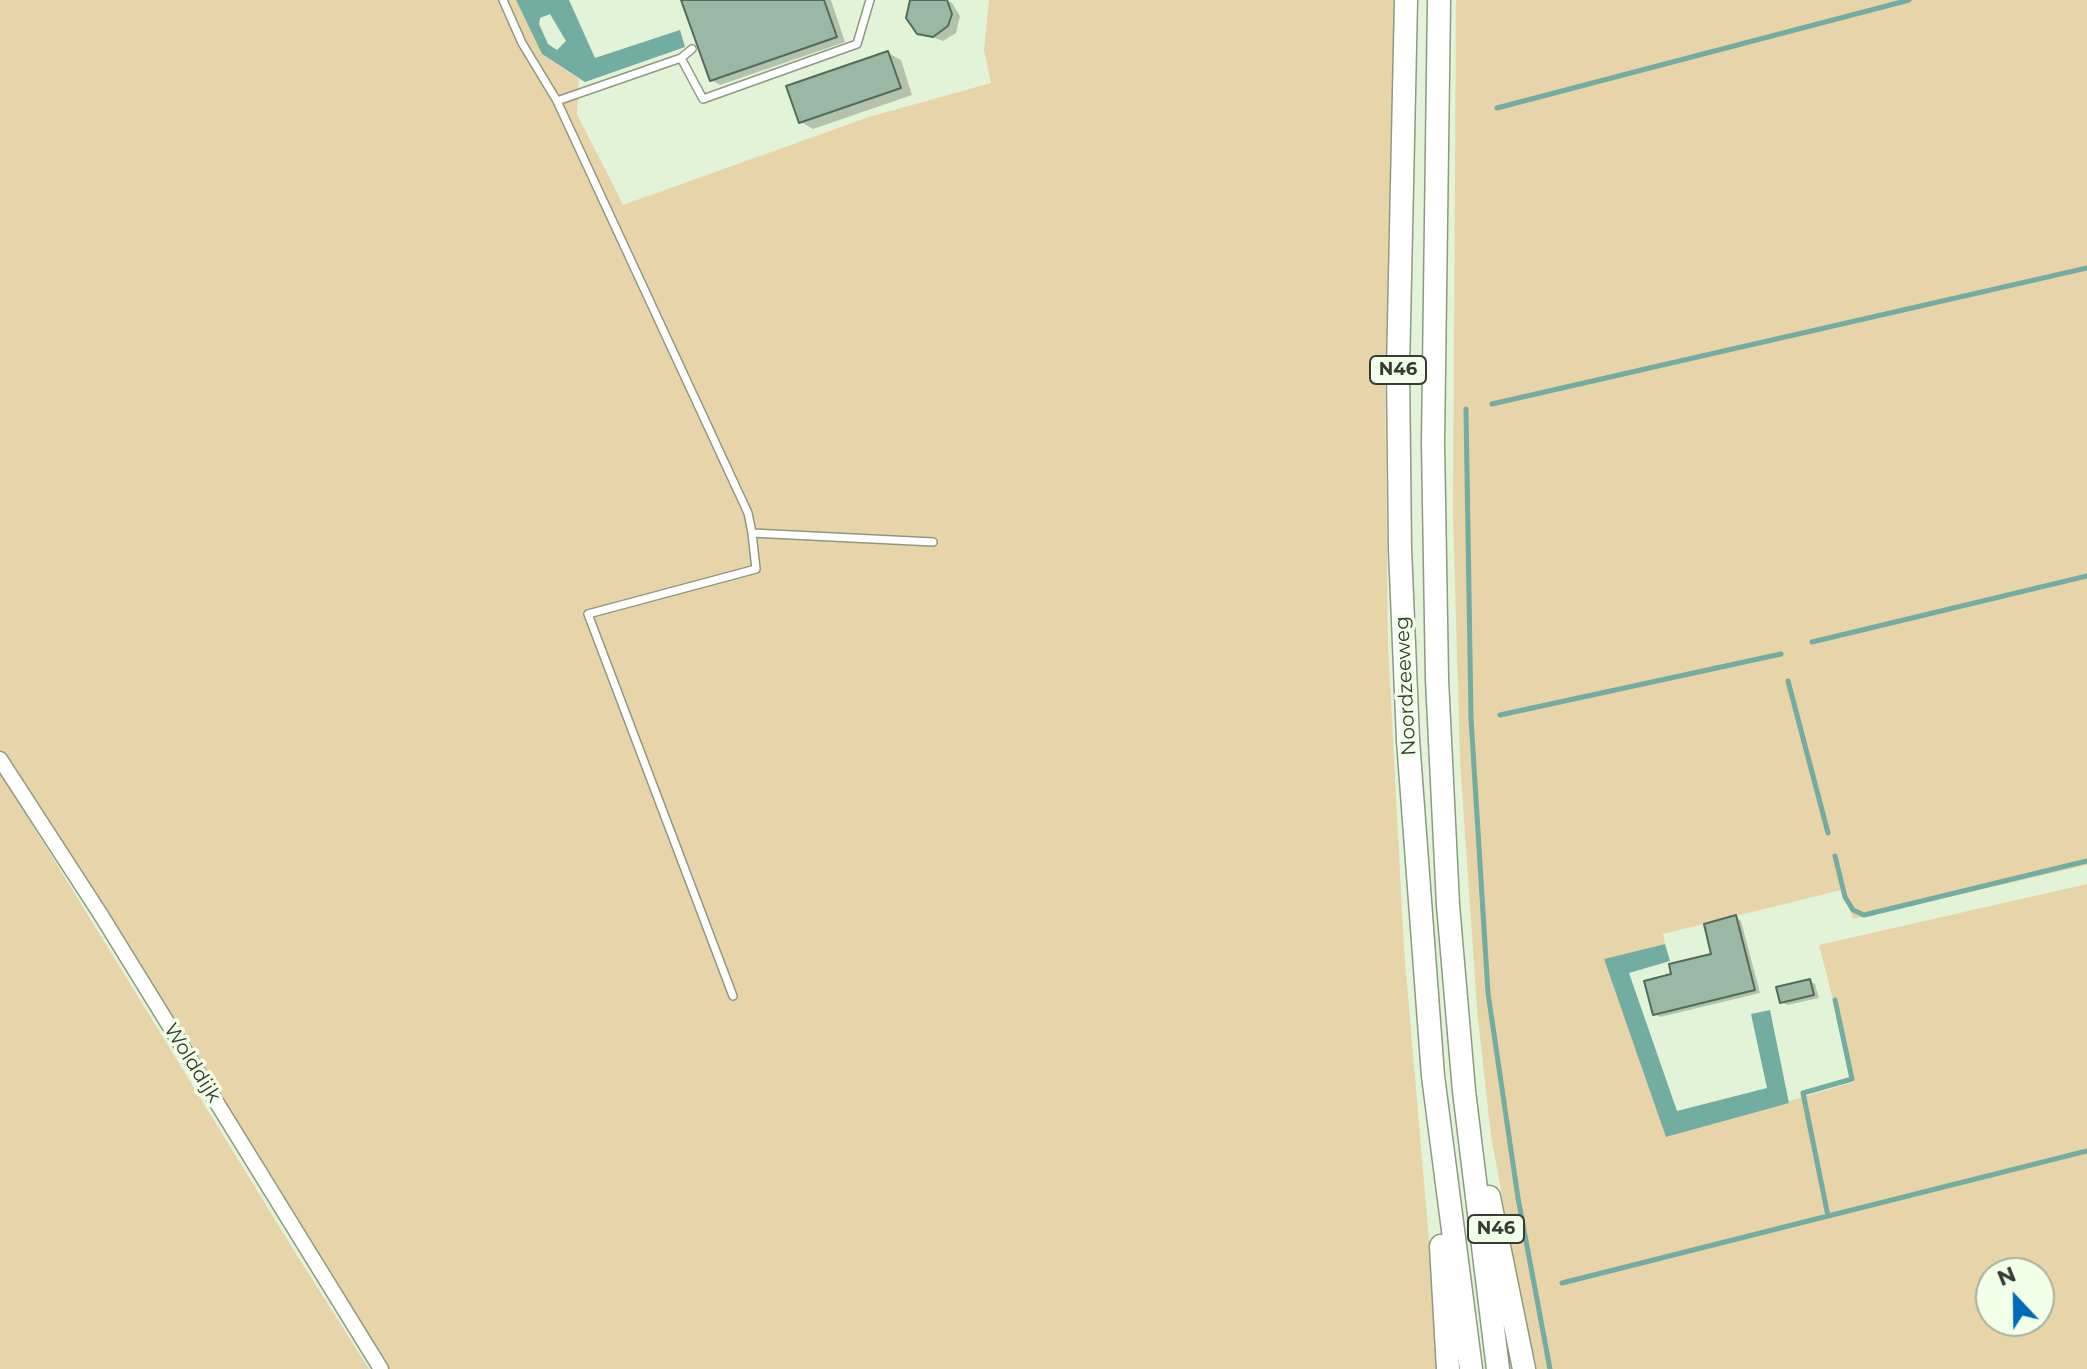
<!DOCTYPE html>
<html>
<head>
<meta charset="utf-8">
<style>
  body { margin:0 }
  #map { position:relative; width:2087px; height:1369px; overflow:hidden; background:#e2f3d8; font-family:Montserrat,sans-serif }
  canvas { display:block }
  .north { position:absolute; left:1975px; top:1257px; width:80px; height:80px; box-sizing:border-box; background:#f2ffe9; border:2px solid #a7b1a0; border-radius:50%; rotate:338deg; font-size:22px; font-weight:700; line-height:32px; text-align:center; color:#363c32 }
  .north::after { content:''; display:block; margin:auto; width:28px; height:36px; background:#006ab6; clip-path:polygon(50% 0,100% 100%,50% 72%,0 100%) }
</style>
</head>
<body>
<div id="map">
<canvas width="2087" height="1369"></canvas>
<div class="north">N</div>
</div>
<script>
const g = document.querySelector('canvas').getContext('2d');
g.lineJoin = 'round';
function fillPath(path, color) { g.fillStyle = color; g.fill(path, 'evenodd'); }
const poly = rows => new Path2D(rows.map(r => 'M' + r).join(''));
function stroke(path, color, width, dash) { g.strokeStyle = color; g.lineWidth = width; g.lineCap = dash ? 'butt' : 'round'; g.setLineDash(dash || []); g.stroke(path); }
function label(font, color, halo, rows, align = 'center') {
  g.font = font + ' Montserrat,sans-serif'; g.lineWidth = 7; g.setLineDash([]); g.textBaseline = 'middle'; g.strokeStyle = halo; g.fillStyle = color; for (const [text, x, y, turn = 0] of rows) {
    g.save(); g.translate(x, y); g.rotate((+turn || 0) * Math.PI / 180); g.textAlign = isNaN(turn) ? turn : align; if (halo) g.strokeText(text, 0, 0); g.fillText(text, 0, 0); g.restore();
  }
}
fillPath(poly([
  [0,0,516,0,542,54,579,79,577,114,623,205,869,117,991,83,984,50,989,0,1394,0,1385,386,1388,644,1404,949,1440,1369,389,1369,0,750],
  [1456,0,2087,0,2087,865,1853,919,1845,889,1663,934,1665,944,1604,959,1667,1137,1854,1082,1819,945,2087,884,2087,1369,1534,1369,1491,1136,1477,1009,1460,760,1453,513],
  [1991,1273,2039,1273,2039,1321,1991,1321],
  [0,772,293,1249,369,1369,0,1369]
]), '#e7d4a9');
fillPath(poly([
  [516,0,569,0,595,58,680,30,685,47,585,82,542,54],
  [550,14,566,41,557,50,548,44,539,24,540,18],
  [1665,944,1670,961,1629,973,1677,1111,1767,1088,1751,1014,1770,1010,1789,1103,1666,1137,1604,959]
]), '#73aca0');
fillPath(poly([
  [683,0,831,0,845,42,720,85,711,80],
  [915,0,946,0,952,3,960,16,956,33,943,41,916,31],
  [888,53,901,60,912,95,813,129,801,122],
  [1736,917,1741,921,1760,993,1660,1017,1655,1014,1673,976,1714,955],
  [1810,981,1815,984,1819,998,1787,1005,1782,1002]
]), '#0003');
stroke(poly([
  [1497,108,1909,0],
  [1492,404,2087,268],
  [1466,409,1471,718,1488,993,1518,1198,1550,1369],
  [1812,642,2087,576],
  [1788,681,1828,833],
  [1500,715,1781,654],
  [1835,856,1845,897,1853,910,1864,915,2087,861],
  [1835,1000,1852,1079,1803,1093,1828,1216,2087,1151],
  [1562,1283,1828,1216]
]), '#73aca0', 5);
const building = poly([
  [681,0,824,0,837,37,710,81,681,0],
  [910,0,947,0,952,14,948,26,933,37,917,34,906,18,910,0],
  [888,51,901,88,799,123,786,86,888,51],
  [1736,915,1755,990,1653,1015,1644,981,1671,974,1669,964,1711,954,1704,924,1736,915],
  [1810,979,1814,995,1780,1003,1776,987,1810,979]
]);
fillPath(building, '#9bb7a5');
stroke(building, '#526b5b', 2);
const service = poly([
  [503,0,522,43,557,101],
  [692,49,681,58,557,101,748,513,752,533,933,542],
  [681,58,703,99,857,44,870,0],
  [733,996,588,614,756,569,752,533]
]);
const minor = poly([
  [0,759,101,915,381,1369]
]);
const trunk = poly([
  [1406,0,1398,369,1400,549,1408,740,1433,1076,1471,1369],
  [1439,0,1433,443,1437,679,1448,905,1464,1091,1498,1369],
  [1489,1197,1524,1369],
  [1441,1246,1448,1369]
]);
stroke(service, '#8b9a81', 10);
stroke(minor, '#8b9a81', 17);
stroke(trunk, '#8b9a81', 25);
stroke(service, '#fff', 7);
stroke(minor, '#fff', 14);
stroke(trunk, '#fff', 22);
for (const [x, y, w] of [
  [1398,370,56],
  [1496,1229,56]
]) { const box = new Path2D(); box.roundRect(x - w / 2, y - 14, w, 28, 6); g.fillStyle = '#f2ffe9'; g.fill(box); stroke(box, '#363c32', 2); }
label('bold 18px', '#363c32', null, [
  ["N46",1398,370],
  ["N46",1496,1229]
]);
label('20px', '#363c32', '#f2ffe9', [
  ["Noordzeeweg",1406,686,-93],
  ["Wolddijk",192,1063,58]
]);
</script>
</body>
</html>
